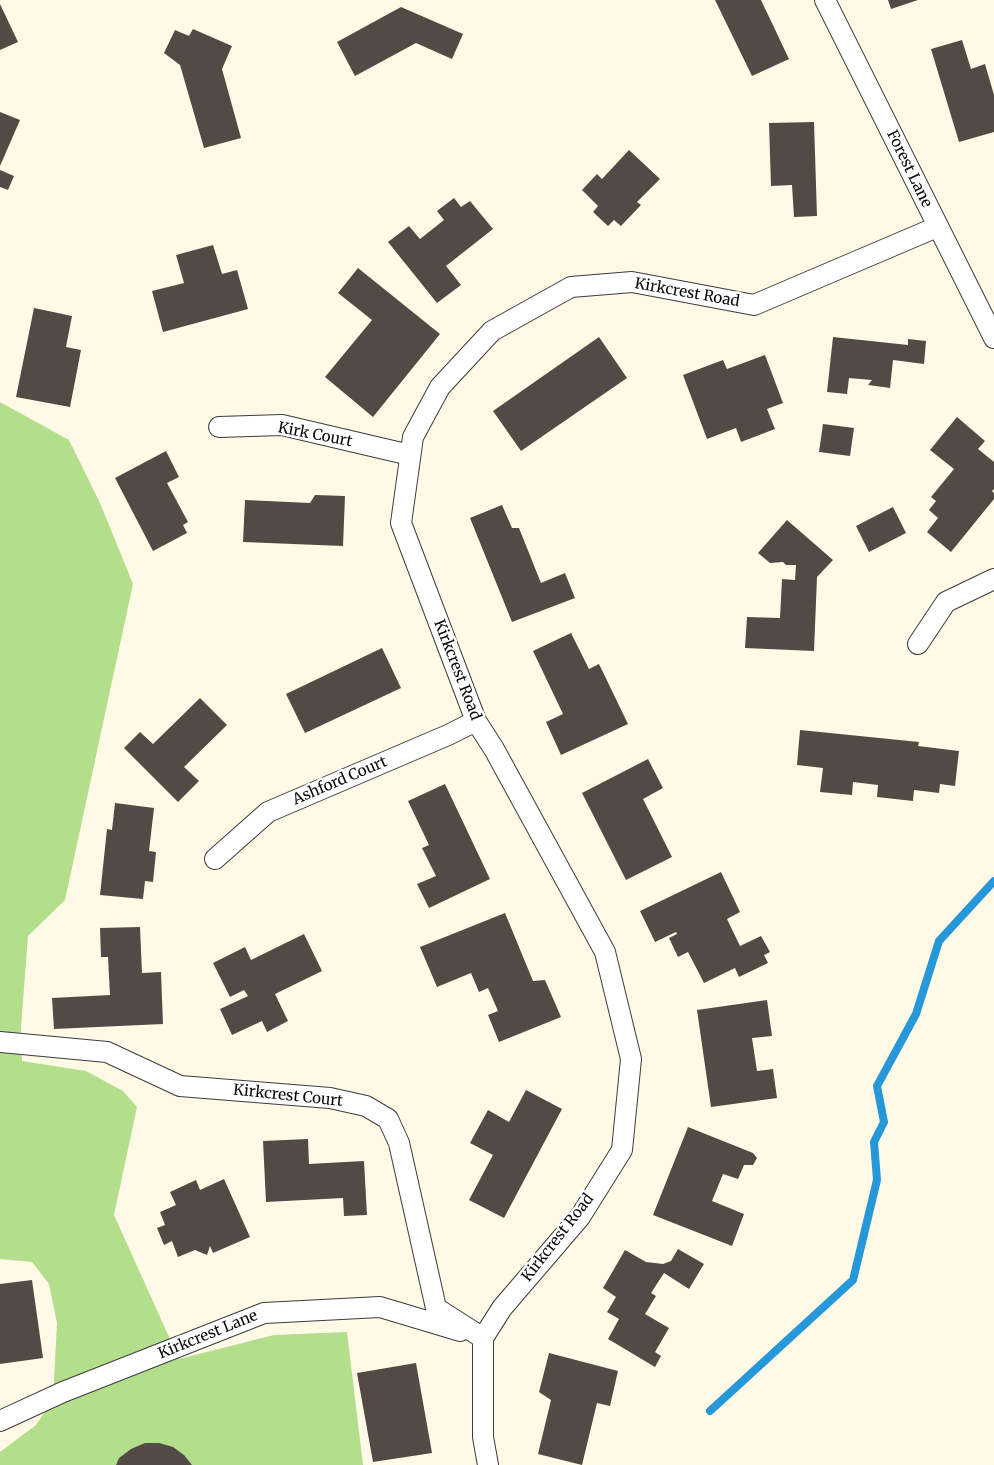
<!DOCTYPE html>
<html>
<head>
<meta charset="utf-8">
<style>
  body { margin:0 }
  canvas { display:block; background:#fff9e6 }
</style>
</head>
<body>
<canvas width="994" height="1465"></canvas>
<script>
const g = document.querySelector('canvas').getContext('2d');
g.lineJoin = 'round';
function fillPath(path, color) { g.fillStyle = color; g.fill(path, 'evenodd'); }
const poly = rows => new Path2D(rows.map(r => 'M' + r).join(''));
function stroke(path, color, width, dash) { g.strokeStyle = color; g.lineWidth = width; g.lineCap = dash ? 'butt' : 'round'; g.setLineDash(dash || []); g.stroke(path); }
function label(font, color, halo, rows, align = 'center') {
  g.font = font + ' Merriweather,serif'; g.lineWidth = 5; g.setLineDash([]); g.textBaseline = 'middle'; g.strokeStyle = halo; g.fillStyle = color; for (const [text, x, y, turn = 0] of rows) {
    g.save(); g.translate(x, y); g.rotate((+turn || 0) * Math.PI / 180); g.textAlign = isNaN(turn) ? turn : align; if (halo) g.strokeText(text, 0, 0); g.fillText(text, 0, 0); g.restore();
  }
}
fillPath(poly([
  [0,402,69,440,100,503,133,584,65,900,28,936,21,1027,22,1061,86,1071,123,1091,137,1107,114,1215,179,1359,274,1335,347,1332,363,1465,0,1465,0,1452,36,1425,53,1400,57,1323,49,1284,32,1262,0,1259]
]), '#b3de8b');
stroke(poly([
  [710,1411,853,1280,877,1180,874,1142,884,1122,877,1086,916,1014,939,941,994,881]
]), '#2697d9', 8);
fillPath(poly([
  [715,0,761,0,789,59,752,76],
  [888,0,918,0,891,9],
  [0,4,18,42,0,50],
  [401,7,463,34,452,59,416,43,355,76,337,42],
  [193,29,232,46,222,69,241,138,204,148,180,65,164,53,175,30,189,36],
  [962,40,971,69,985,64,994,95,994,132,959,142,931,49],
  [0,112,20,120,0,166],
  [814,122,817,216,794,217,792,185,771,186,769,123],
  [629,150,660,179,637,202,641,205,621,226,614,220,608,226,593,212,598,206,582,190,597,174,602,179],
  [0,170,14,176,8,190,0,187],
  [454,198,461,207,470,201,493,229,446,266,461,285,437,303,388,242,409,226,420,239,444,220,437,211],
  [213,245,222,274,237,270,248,309,163,332,152,291,184,283,176,255],
  [358,268,440,334,373,417,325,377,372,320,338,293],
  [34,308,72,316,66,347,81,350,70,407,16,397],
  [599,337,627,378,521,451,493,411],
  [833,337,908,345,908,339,926,341,924,364,893,360,890,388,868,385,872,380,849,378,847,394,827,392],
  [765,355,783,403,767,409,775,429,741,442,736,428,707,439,683,375,723,360,727,369],
  [957,417,985,441,978,449,994,462,994,489,992,491,994,493,994,499,951,552,927,532,938,518,929,510,936,501,931,497,954,469,930,450],
  [823,424,854,428,850,456,819,452],
  [166,451,179,477,167,483,188,522,183,525,187,533,153,551,115,478],
  [315,495,345,496,343,546,243,542,245,500,310,503],
  [502,505,512,528,519,528,541,583,565,573,575,598,512,622,470,518],
  [893,507,906,533,869,552,856,526],
  [787,520,833,560,817,577,814,651,745,648,747,617,780,618,782,579,795,580,796,565,786,565,783,562,770,563,758,553],
  [571,633,589,669,599,664,628,724,561,755,546,722,563,714,533,651],
  [382,648,401,688,305,733,286,694],
  [200,698,227,725,184,767,199,781,178,802,124,748,140,732,153,744],
  [800,730,919,742,918,746,959,751,955,786,940,784,939,793,914,790,913,801,877,797,878,785,853,782,852,795,820,792,823,768,797,765],
  [648,759,663,788,643,799,672,857,626,880,582,793],
  [445,784,490,879,429,908,417,884,436,876,422,848,429,845,408,801],
  [115,803,154,808,149,851,156,852,153,882,145,881,143,899,100,895,107,829,112,830],
  [721,872,740,912,727,919,740,946,761,936,770,952,764,955,768,963,739,977,735,968,704,983,688,952,678,957,669,938,677,934,676,932,655,942,640,911],
  [505,913,533,981,545,980,561,1017,499,1042,488,1015,498,1011,488,988,479,992,471,973,437,987,420,947],
  [140,927,142,973,161,972,163,1024,54,1029,52,998,110,995,108,957,101,957,100,928],
  [304,934,322,971,275,994,288,1021,267,1032,262,1021,232,1035,220,1009,248,996,244,990,230,997,213,963,245,947,251,960],
  [767,1000,772,1036,752,1038,757,1071,773,1069,777,1098,711,1107,697,1010],
  [526,1090,562,1109,504,1218,469,1200,493,1155,470,1143,488,1110,509,1122],
  [688,1127,753,1153,757,1158,753,1165,744,1165,738,1179,723,1174,712,1201,744,1214,732,1246,653,1215],
  [308,1139,309,1164,364,1161,367,1215,344,1216,343,1198,266,1202,263,1141],
  [224,1179,250,1237,213,1253,210,1246,207,1255,195,1250,178,1257,172,1241,164,1245,157,1228,165,1225,160,1212,176,1205,170,1192,196,1180,200,1190],
  [678,1249,704,1264,689,1289,664,1273,651,1293,656,1296,645,1314,669,1328,655,1352,661,1356,655,1367,608,1339,619,1319,607,1312,616,1297,603,1288,625,1250,646,1262,663,1264,671,1261],
  [32,1280,43,1358,0,1364,0,1284],
  [549,1353,618,1371,610,1406,597,1403,582,1465,538,1454,551,1400,539,1392],
  [416,1363,432,1453,373,1462,357,1373],
  [145,1443,159,1443,173,1447,184,1455,192,1465,116,1465,119,1458,131,1449]
]), '#534a45');
const minor = poly([
  [825,0,994,338],
  [219,427,282,425,410,455],
  [918,644,946,602,994,579],
  [215,859,268,812,448,735,476,721],
  [0,1042,107,1052,180,1086,330,1098,366,1106,388,1119,399,1143,436,1308,483,1338],
  [0,1421,63,1392,264,1313,380,1307,460,1331],
  [488,1465,483,1437,483,1338,502,1308,580,1217,622,1150,631,1059,605,952,494,749,476,721,401,523,413,437,440,387,492,331,571,287,632,282,754,305,937,227]
]);
stroke(minor, '#3c3c3c', 22);
stroke(minor, '#fff', 20);
label('15px', '#090909', '#fff', [
  ["Forest Lane",909,169,64],
  ["Kirkcrest Road",687,293,10],
  ["Kirk Court",315,435,11],
  ["Kirkcrest Road",457,670,69],
  ["Ashford Court",340,781,-23],
  ["Kirkcrest Court",288,1096,6],
  ["Kirkcrest Road",558,1238,-52],
  ["Kirkcrest Lane",208,1335,-22]
]);
</script>
</body>
</html>
